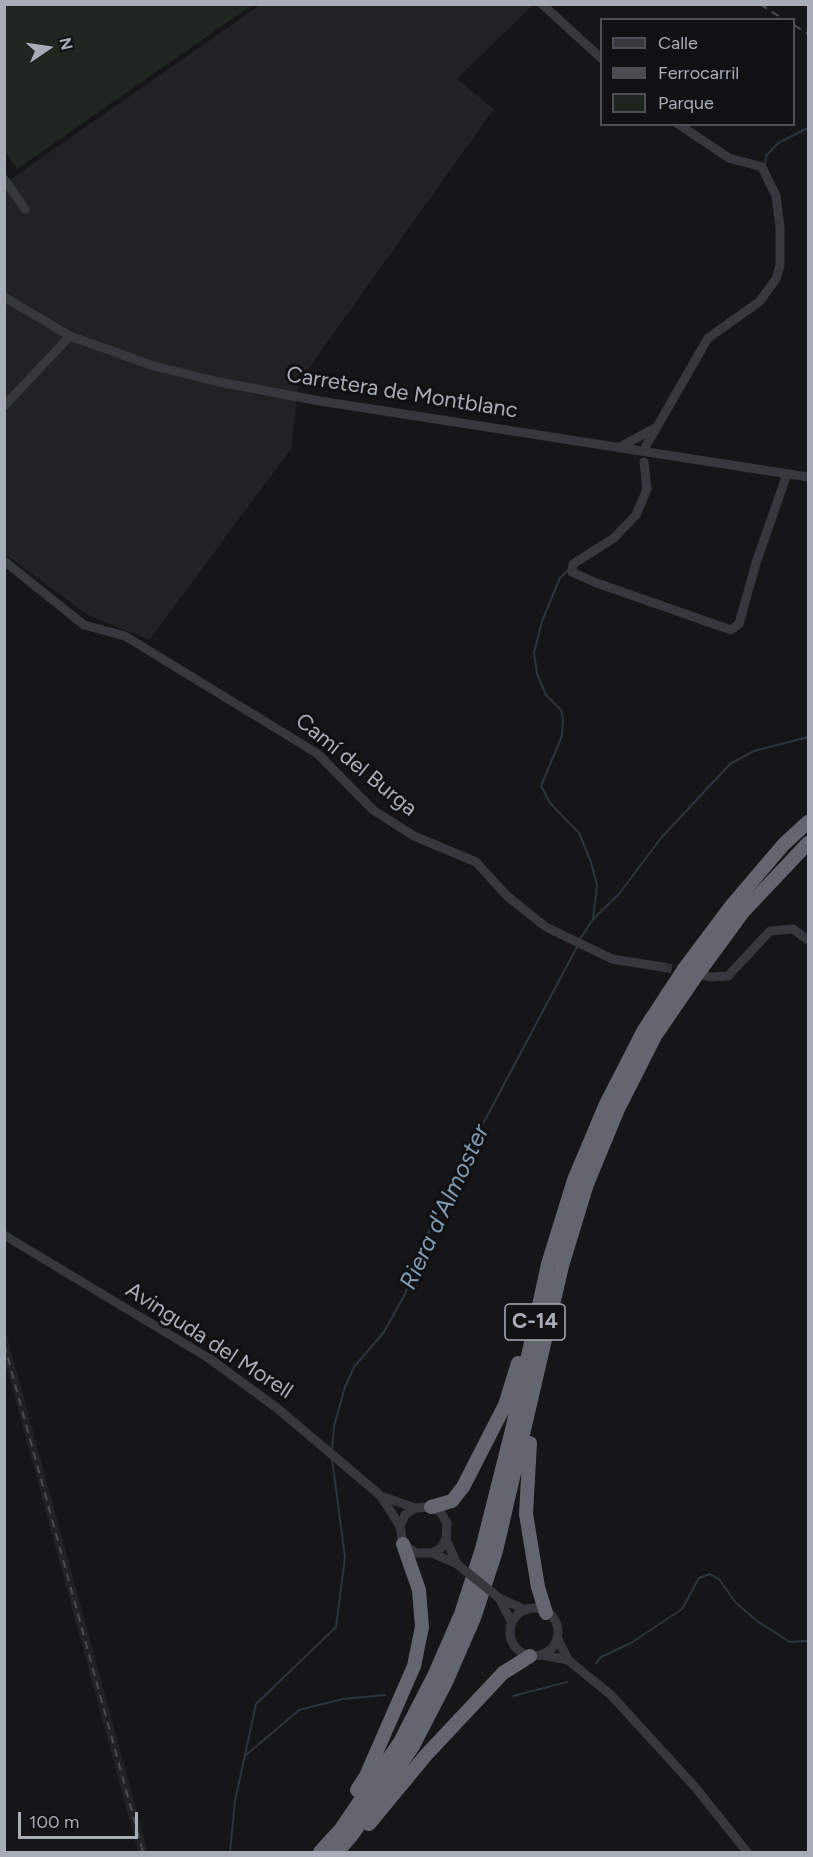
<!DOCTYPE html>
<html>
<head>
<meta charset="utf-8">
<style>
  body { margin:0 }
  #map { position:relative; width:813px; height:1857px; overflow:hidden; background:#161618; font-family:Figtree,sans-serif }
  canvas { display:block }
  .frame { position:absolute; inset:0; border:6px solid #a8adb8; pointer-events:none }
  .legend { position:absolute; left:600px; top:18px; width:195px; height:108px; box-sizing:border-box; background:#111113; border:2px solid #4d4f55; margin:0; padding:8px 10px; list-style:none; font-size:18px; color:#a8adb8 }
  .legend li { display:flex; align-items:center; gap:12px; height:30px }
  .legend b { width:30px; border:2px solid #4d4f55 }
  .north { position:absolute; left:18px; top:18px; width:60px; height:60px; -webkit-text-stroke:4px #111113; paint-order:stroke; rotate:77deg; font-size:16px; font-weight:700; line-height:24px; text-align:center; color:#a8adb8 }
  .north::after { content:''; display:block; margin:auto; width:21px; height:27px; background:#a8adb8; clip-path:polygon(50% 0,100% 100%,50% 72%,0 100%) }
  .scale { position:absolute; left:18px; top:1812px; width:120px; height:27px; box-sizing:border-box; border:3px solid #a8adb8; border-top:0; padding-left:8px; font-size:18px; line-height:21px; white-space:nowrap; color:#a8adb8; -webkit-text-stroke:4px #111113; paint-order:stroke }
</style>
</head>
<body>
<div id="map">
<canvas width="813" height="1857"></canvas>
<div class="frame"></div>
<ul class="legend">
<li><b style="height:8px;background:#37383d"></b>Calle</li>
<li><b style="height:8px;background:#4a4c52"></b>Ferrocarril</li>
<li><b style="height:16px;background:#1e261f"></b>Parque</li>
</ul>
<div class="north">N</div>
<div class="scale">100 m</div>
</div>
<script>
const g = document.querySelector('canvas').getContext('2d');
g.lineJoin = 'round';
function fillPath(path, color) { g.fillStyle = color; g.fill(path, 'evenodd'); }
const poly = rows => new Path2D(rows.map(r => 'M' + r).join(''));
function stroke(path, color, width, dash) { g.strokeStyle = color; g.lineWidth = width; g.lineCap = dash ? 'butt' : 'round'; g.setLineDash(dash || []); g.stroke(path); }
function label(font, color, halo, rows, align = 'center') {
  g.font = font + ' Figtree,sans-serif'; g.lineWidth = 6; g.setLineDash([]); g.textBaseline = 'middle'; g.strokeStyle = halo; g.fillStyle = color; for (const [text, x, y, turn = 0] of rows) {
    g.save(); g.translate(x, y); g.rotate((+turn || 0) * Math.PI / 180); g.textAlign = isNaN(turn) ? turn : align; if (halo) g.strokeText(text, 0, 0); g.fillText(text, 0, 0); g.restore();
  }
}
fillPath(poly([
  [260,5,533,5,457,79,494,109,299,382,291,449,149,640,86,614,5,554,4,184],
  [5,1329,113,1724,148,1852,138,1852,130,1822,5,1361]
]), '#222225');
fillPath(poly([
  [4,5,5,4,252,5,17,169,5,151]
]), '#1e261f');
stroke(poly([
  [765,164,766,156,778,143,808,128],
  [569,569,560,578,542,621,534,653,537,674,546,695,561,710,563,720,562,736,541,786,550,803,579,833,591,862,597,885,593,919],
  [580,939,593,919,619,894,661,838,730,764,754,751,808,737],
  [332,1450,334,1426,345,1387,354,1367,384,1332,405,1294,424,1242,459,1169,578,945],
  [596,1663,601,1657,631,1643,682,1609,699,1578,710,1574,719,1579,736,1603,757,1621,790,1642,808,1641],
  [513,1696,567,1682],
  [246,1755,299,1710,343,1699,385,1695],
  [230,1852,235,1801,256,1704,336,1627,345,1557,332,1459]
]), '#2c353c', 2);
stroke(poly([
  [663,967,711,977]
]), '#333438', 9, [9, 4.5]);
stroke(poly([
  [542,4,602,59],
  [4,179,25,209],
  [4,297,70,336,154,366,219,382,320,401,808,477],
  [4,406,70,336],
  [646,446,708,338,759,302,776,279,780,265,780,227,776,196,762,167,729,158,678,124],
  [618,448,657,427],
  [644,462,647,489,636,515,614,538,573,564,572,572,594,582,731,630,739,624,756,563,787,474],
  [4,561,84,625,125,636,318,754,373,810,414,836,476,862,507,896,546,927,612,959,663,967],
  [711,977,728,976,770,931,793,929,808,940],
  [4,1235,210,1359,277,1408,381,1496,400,1526],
  [381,1496,415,1508],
  [446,1539,441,1548,432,1553,416,1553,403,1544,400,1526,405,1515,415,1508,431,1507,441,1513,447,1523,446,1539,457,1564],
  [432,1553,457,1564],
  [499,1598,526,1610],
  [499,1598,512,1623],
  '510 1632a24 24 0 1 1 48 0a24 24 0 1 1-48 0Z',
  [557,1637,568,1660,611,1695,695,1787,747,1852],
  [542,1655,568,1660]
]), '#37383d', 9);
stroke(poly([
  [530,1443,526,1514,538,1587,546,1613],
  [431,1507,452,1501,463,1487,505,1405,518,1363],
  [357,1790,366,1776,414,1666,422,1627,419,1590,403,1544],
  [369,1824,426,1755,503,1673,530,1656],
  [320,1852,341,1829,400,1742,434,1676,461,1614,482,1549,512,1430,548,1264,574,1180,606,1104,644,1030,684,969,732,905,784,844,808,822],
  [337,1852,352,1835,413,1746,447,1680,474,1618,496,1551,562,1266,587,1184,618,1109,655,1036,696,976,743,912,808,843]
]), '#63666e', 14);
stroke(poly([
  [760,4,785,20],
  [794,25,808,34],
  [4,1344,143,1852]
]), '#4a4c52', 2, [8, 6]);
stroke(poly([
  [457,1564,499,1598]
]), '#37383d', 9);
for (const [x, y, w] of [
  [535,1322,60]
]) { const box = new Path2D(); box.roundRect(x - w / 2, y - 18, w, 36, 4.5); g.fillStyle = '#111113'; g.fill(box); stroke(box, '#a8adb8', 1.5); }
label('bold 21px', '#a8adb8', null, [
  ["C-14",535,1322]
]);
label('22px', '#a8adb8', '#111113', [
  ["Carretera de Montblanc",402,393,9],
  ["Camí del Burga",356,765,39],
  ["Avinguda del Morell",209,1341,33]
]);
label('italic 24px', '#7f9bb3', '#111113', [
  ["Riera d'Almoster",445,1207,-65]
]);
</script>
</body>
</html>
